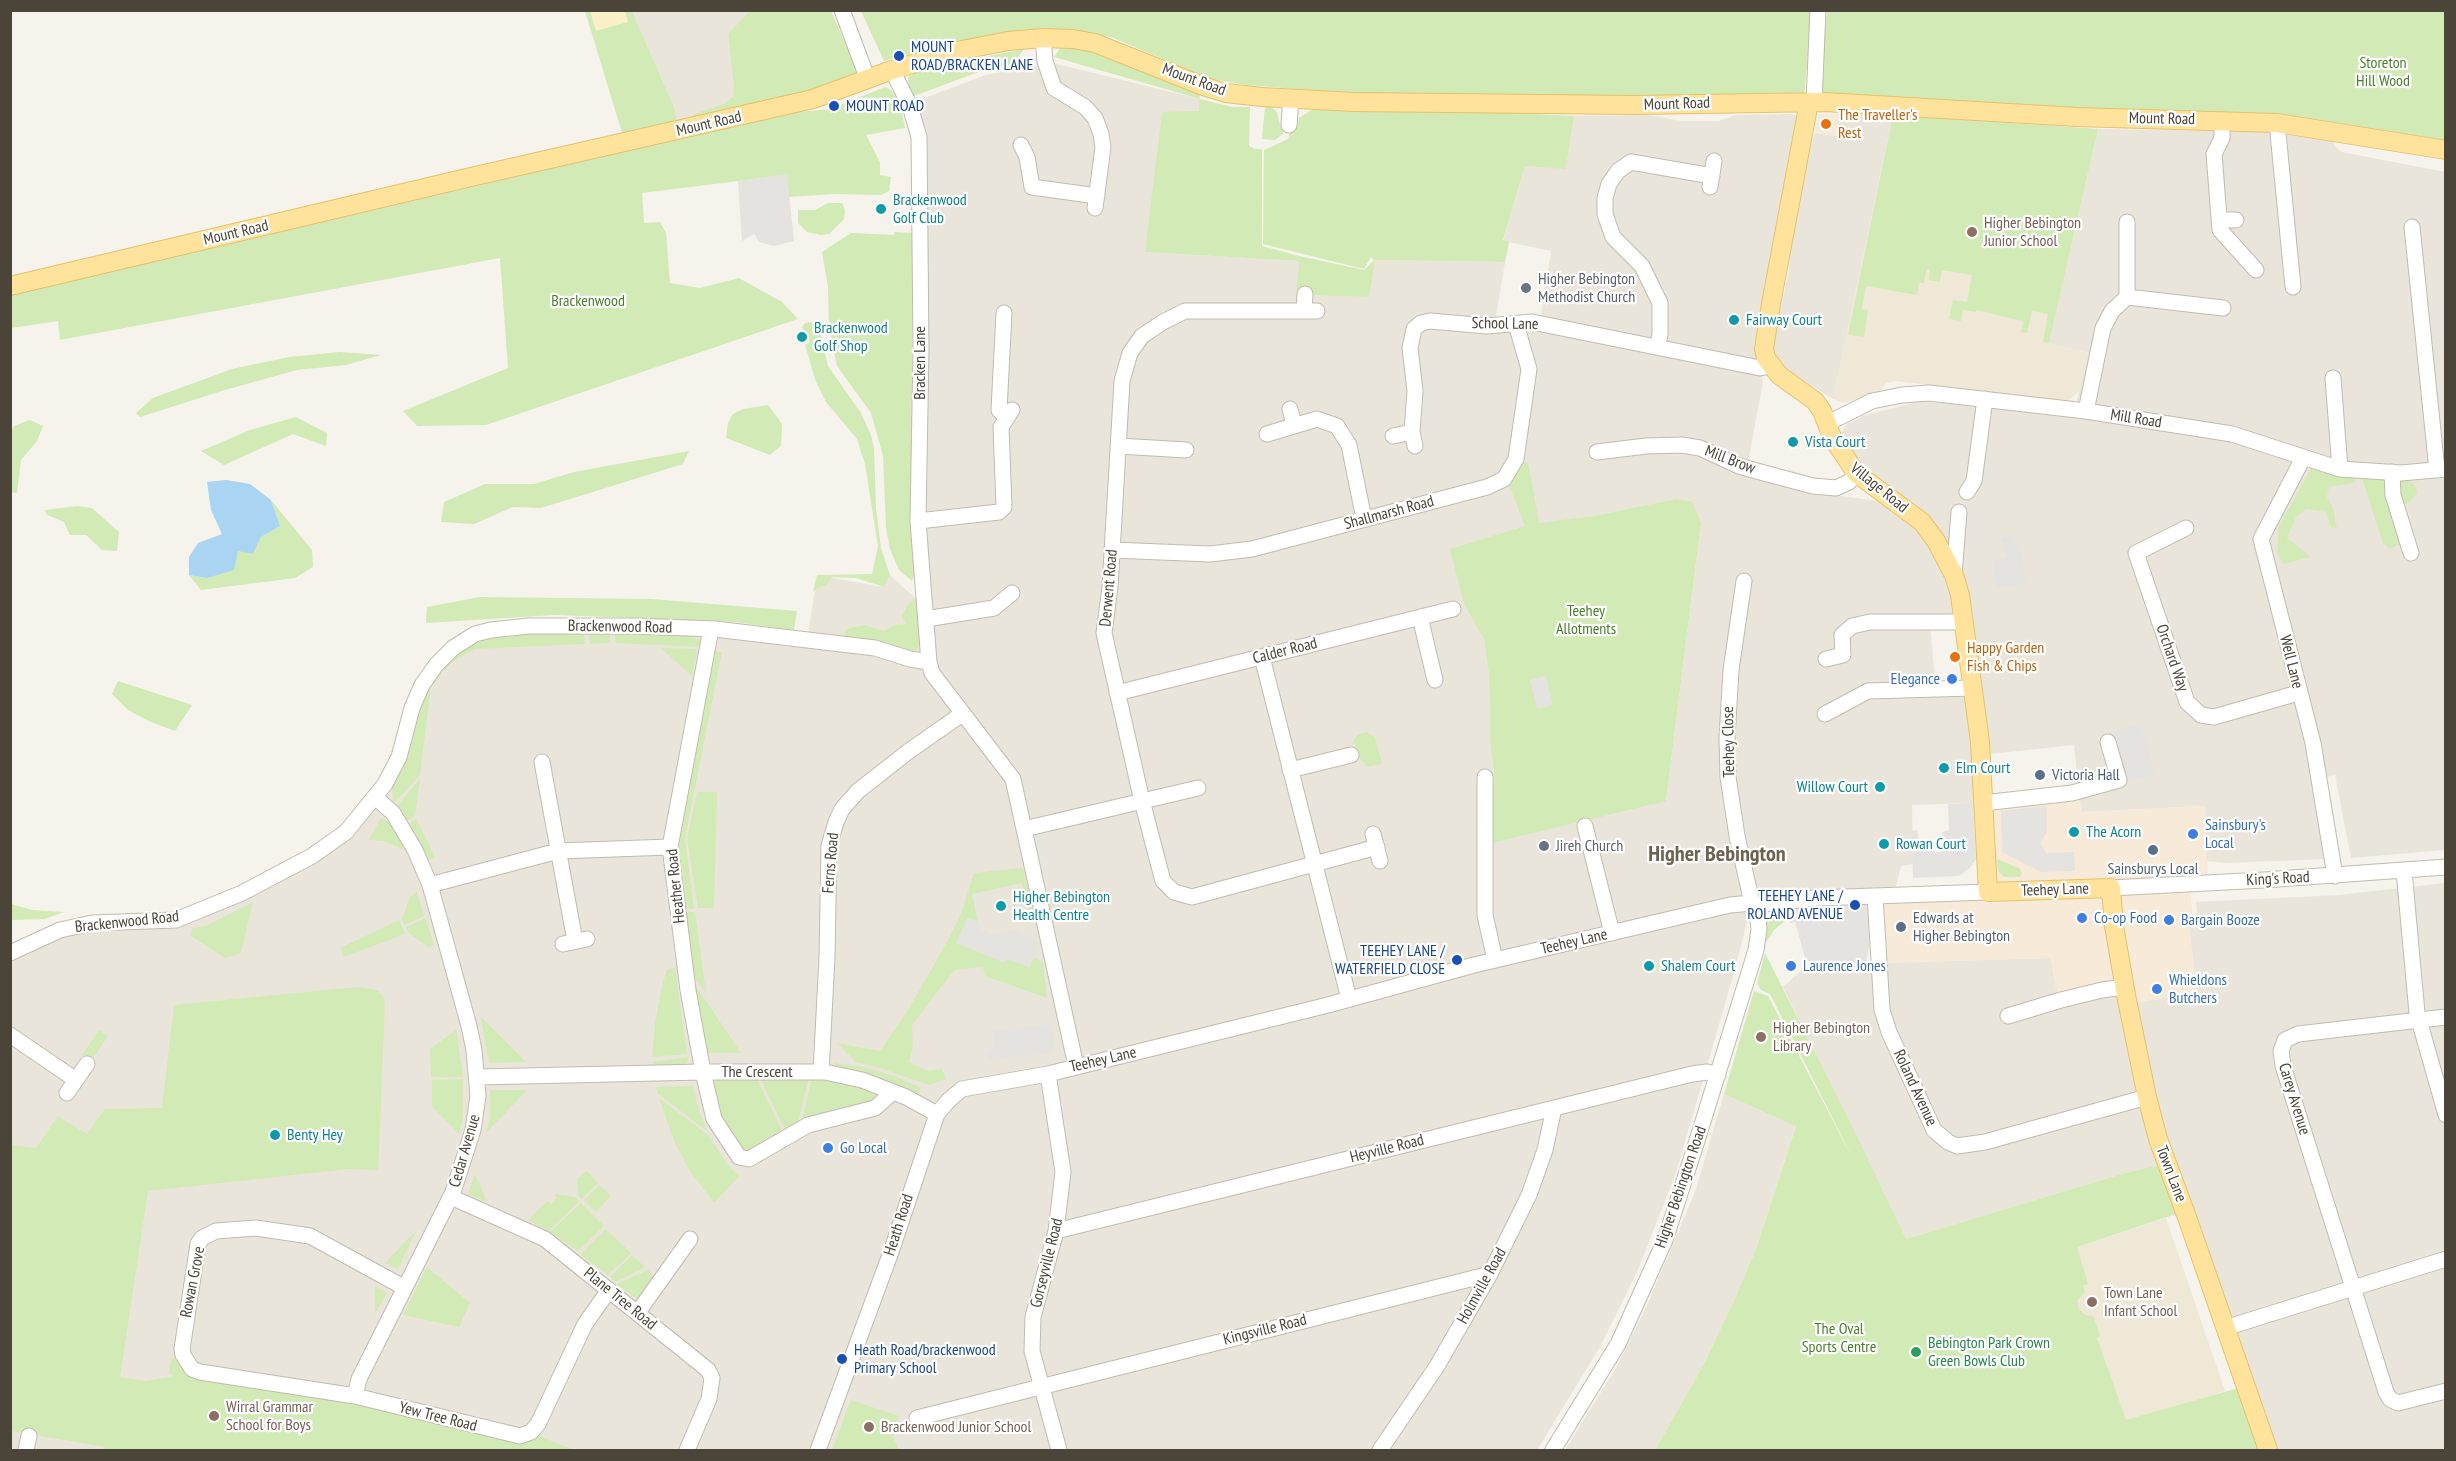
<!DOCTYPE html>
<html>
<head>
<meta charset="utf-8">
<style>
  body { margin:0 }
  #map { position:relative; width:2456px; height:1461px; overflow:hidden; background:#f6f3ec; font-family:"PT Sans Narrow",sans-serif }
  canvas { display:block }
  .frame { position:absolute; inset:0; border:12px solid #4b4439; pointer-events:none }
</style>
</head>
<body>
<div id="map">
<canvas width="2456" height="1461"></canvas>
<div class="frame"></div>
</div>
<script>
const g = document.querySelector('canvas').getContext('2d');
g.lineJoin = 'round';
function fillPath(path, color) { g.fillStyle = color; g.fill(path, 'evenodd'); }
const poly = rows => new Path2D(rows.map(r => 'M' + r).join(''));
function stroke(path, color, width, dash) { g.strokeStyle = color; g.lineWidth = width; g.lineCap = dash ? 'butt' : 'round'; g.setLineDash(dash || []); g.stroke(path); }
function label(font, color, halo, rows, align = 'center') {
  g.font = font + ' "PT Sans Narrow",sans-serif'; g.lineWidth = 4.5; g.setLineDash([]); g.textBaseline = 'middle'; g.strokeStyle = halo; g.fillStyle = color; for (const [text, x, y, turn = 0] of rows) {
    g.save(); g.translate(x, y); g.rotate((+turn || 0) * Math.PI / 180); g.textAlign = isNaN(turn) ? turn : align; if (halo) g.strokeText(text, 0, 0); g.fillText(text, 0, 0); g.restore();
  }
}
fillPath(poly([
  [632,11,750,11,728,35,735,86,733,96,725,103,694,114,695,123,677,126,675,109],
  [1053,63,1200,99,1228,112,1163,113,1146,252,1299,261,1297,295,1369,297,1374,260,1505,262,1494,329,1539,328,1551,251,1503,241,1525,166,1566,168,1574,116,1648,115,1681,121,1718,121,1736,115,1793,114,1800,117,1756,353,1763,381,1746,474,1813,492,1877,501,1898,508,1933,532,1859,467,1841,433,1847,424,1863,416,1920,401,2073,417,2088,353,2049,343,2098,129,2297,132,2332,139,2335,146,2342,152,2445,172,2445,850,2351,858,2335,775,2316,779,2328,859,2227,863,2207,861,2205,806,2081,812,2074,745,1982,755,1961,625,1930,625,1936,691,1967,689,1977,744,1973,803,1912,805,1913,864,1901,866,1894,894,1759,896,1755,911,1747,922,1734,973,1676,1173,1637,1272,1600,1347,1537,1450,11,1450,11,956,60,934,150,923,314,861,386,788,437,668,476,637,529,630,808,635,817,575,883,587,890,575,915,598,925,597,924,140,919,100,986,75],
  [1675,499,1692,501,1701,524,1666,801,1490,739,1489,676,1484,639,1516,528,1594,516],
  [1841,114,1893,115,1833,399,1780,365,1776,359,1772,345,1789,272,1790,244,1809,151,1815,133,1837,136],
  [2445,883,2445,1450,2270,1450,2167,1163,2125,1173,1906,1239,1783,987,1807,965,2051,958,2056,987,2116,983,2120,1005,2196,993,2188,917,2197,916,2196,902,2339,895],
  [1724,1094,1796,1125,1756,1249,1735,1298,1705,1362,1655,1450,1565,1450,1616,1368,1648,1303,1695,1192]
]), '#eae5da');
fillPath(poly([
  [1818,114,1841,114,1837,136,1815,133],
  [2079,792,2081,812,2205,806,2208,883,2189,884,2193,916,2188,917,2197,993,2119,1005,2116,983,2058,996,2050,958,1886,963,1884,904,1988,899,1984,804]
]), '#f7ead8');
fillPath(poly([
  [1893,115,2098,129,2049,343,2088,353,2080,390,2074,396,2066,401,1895,381,1886,383,1881,391,1844,403,1833,399],
  [2166,1218,2225,1391,2042,1449,2010,1269]
]), '#efe8d6');
fillPath(poly([
  [585,11,632,11,675,109,677,126,623,136],
  [750,11,831,11,860,76,695,123,694,114,725,103,733,96,734,86,728,34],
  [861,11,1812,11,1804,97,1635,97,1345,93,1247,85,1207,78,1111,37,1089,35,963,41,884,61],
  [1827,11,2445,11,2445,146,1819,96],
  [1061,47,1097,49,1199,92,1200,99,1232,107,1250,107,1249,146,1255,149,1262,149,1262,246,1299,256,1364,270,1374,260,1371,257,1364,269,1263,244,1264,150,1288,139,1292,125,1297,126,1299,118,1313,109,1491,112,1574,116,1566,169,1525,166,1503,240,1509,242,1505,262,1375,260,1369,297,1296,295,1299,261,1145,252,1162,112,1199,111,1200,99,1054,57],
  [1024,49,1013,64,984,70,914,96,909,95,908,90,908,77,915,73,942,65],
  [885,87,891,90,900,102,905,128,866,135,880,162,880,175,891,177,889,191,881,195,834,194,789,197,787,175,642,193,644,223,660,222,666,233,670,283,700,288,739,278,782,302,798,319,486,425,417,426,403,411,508,368,500,258,60,340,58,321,11,328,11,295,762,119,797,112,831,109],
  [1265,106,1271,107,1277,112,1280,125,1285,126,1283,134,1275,140,1262,139],
  [1893,115,2098,129,2049,343,2043,342,2048,314,2032,311,2027,333,2021,332,2023,321,1976,310,1976,312,1963,310,1961,321,1949,319,1953,300,1967,302,1972,275,1942,270,1940,282,1929,280,1930,269,1927,269,1924,283,1919,283,1917,295,1866,286,1862,309,1868,310,1864,337,1848,335],
  [828,203,842,203,845,210,844,219,829,234,821,235,807,232,798,223,798,210,815,210],
  [894,232,913,233,911,514,916,569,912,581,899,570,890,549,886,528,883,456,871,413,837,366,829,327,828,287,822,252,851,233,894,235],
  [812,322,819,326,828,366,861,413,871,435,874,449,876,508,881,548,890,575,884,587,856,578,832,577,827,584,813,591,817,575,872,574,878,546,865,464,857,439,826,402,816,382,805,345,810,342,802,327,805,323],
  [340,352,381,355,346,365,297,370,225,390,140,417,136,413,153,398,232,369,289,357],
  [768,405,782,424,781,446,770,455,726,438,728,423,733,414,743,409],
  [296,417,327,433,326,446,293,434,224,465,201,451,250,430],
  [30,420,43,426,37,441,21,460,17,493,11,492,11,431,14,426],
  [689,451,683,464,541,508,513,507,474,524,441,522,444,502,485,484,534,484,574,472],
  [1524,462,1528,462,1539,523,1594,516,1675,499,1692,501,1701,523,1666,801,1492,843,1494,771,1490,739,1489,676,1484,639,1464,604,1450,549,1525,526,1509,485],
  [2313,465,2349,473,2356,479,2355,483,2329,487,2327,497,2333,508,2337,529,2331,527,2326,512,2306,509,2296,517,2287,538,2311,557,2283,564,2277,553,2279,526],
  [2402,474,2415,486,2418,492,2408,503,2394,508,2393,519,2402,544,2390,549,2383,543,2362,478],
  [271,500,312,550,313,567,295,578,201,590,189,575,207,578,238,550,253,554,261,537,280,526],
  [77,506,92,508,119,532,117,551,102,550,86,535,70,535,64,522,47,515,45,510],
  [480,597,652,599,797,611,794,630,734,622,555,615,426,623,427,607],
  [915,598,920,604,921,641,918,649,910,653,844,639,846,629,865,625,884,631,894,625,906,624,902,616,908,605],
  [589,632,610,632,610,643,590,644],
  [615,632,686,634,700,640,702,647,615,643],
  [584,633,585,644,475,649,451,663,445,670,442,668,459,653,481,641,511,634],
  [661,648,695,649,697,653,692,676],
  [714,651,722,652,685,838,694,909,683,908,674,853],
  [439,672,442,674,431,687,420,775,393,804,392,787,405,762,419,706],
  [118,681,192,705,175,731,151,722,128,710,112,694],
  [1366,732,1375,737,1382,764,1367,767,1358,756,1355,743,1352,744,1357,735],
  [420,779,415,816,404,822,396,807],
  [697,792,717,792,714,908,698,908,687,838],
  [381,818,392,823,407,851,383,841,369,840],
  [416,819,435,857,424,862,406,825],
  [1997,859,2019,868,2022,873,2020,877,2004,877,1998,871],
  [1023,868,1034,917,1030,917,1022,883,972,894,978,922,967,918,1006,962,1006,958,1030,967,1034,957,1043,962,1047,998,985,976,983,967,954,970,912,1025,913,1047,909,1062,928,1071,942,1069,946,1079,929,1085,877,1067,856,1062,837,1043,880,1051,908,1010,947,942,961,914,974,873],
  [417,892,424,916,404,925,402,919,410,897],
  [253,902,241,953,225,958,191,936,192,928,206,926],
  [11,904,32,910,64,912,45,919,11,920],
  [684,912,695,912,706,993,692,974],
  [1783,916,1785,921,1774,930,1767,941,1763,940,1764,918],
  [426,918,434,946,428,947,409,933,406,927],
  [399,920,405,934,344,957,340,948],
  [1765,953,1851,1124,1906,1239,2125,1173,2167,1163,2185,1211,2077,1247,2088,1284,2083,1285,2085,1292,2077,1301,2079,1309,2085,1315,2093,1316,2100,1336,2097,1338,2126,1420,2245,1386,2268,1450,1655,1450,1705,1362,1735,1298,1756,1249,1796,1126,1724,1094,1754,991,1768,996,1856,1165,1770,994,1761,990,1757,983],
  [675,968,687,1054,652,1057,655,1024,662,986,667,969],
  [693,982,741,1053,704,1053],
  [357,987,377,990,384,997,385,1003,378,1170,349,1169,148,1191,120,1377,146,1381,174,1376,168,1373,172,1358,355,1401,534,1434,574,1450,105,1450,105,1447,11,1431,11,1145,36,1148,58,1116,87,1134,105,1109,162,1108,174,1005],
  [481,1017,526,1062,489,1063],
  [99,1030,108,1036,91,1061,82,1055],
  [456,1030,463,1077,431,1077,430,1049],
  [688,1057,688,1061,683,1065,654,1068,653,1062],
  [835,1063,863,1067,894,1076,921,1088,917,1097,835,1069],
  [759,1076,809,1077,798,1123,785,1130],
  [726,1077,756,1077,782,1131,754,1150,743,1151,721,1123,713,1084,717,1080],
  [812,1077,856,1086,875,1093,877,1096,875,1101,802,1122],
  [463,1079,463,1116,459,1134,432,1107,432,1080],
  [693,1086,698,1108,707,1131,657,1093,656,1087],
  [490,1090,527,1090,486,1133,490,1117],
  [659,1098,708,1135,727,1164,739,1176,714,1203,690,1171,675,1143],
  [587,1171,598,1183,581,1199,578,1195,577,1179],
  [475,1174,487,1202,468,1194],
  [599,1185,611,1196,596,1212,584,1200],
  [554,1194,576,1197,579,1201,549,1231,528,1220,547,1201,551,1204,557,1198],
  [581,1203,604,1226,578,1251,550,1232],
  [606,1229,631,1253,608,1275,580,1254],
  [416,1231,398,1269,385,1263],
  [632,1255,645,1267,615,1282,610,1277],
  [427,1267,470,1303,459,1327,403,1315],
  [648,1270,657,1280,638,1300,617,1284],
  [375,1286,387,1293,375,1314],
  [851,1400,899,1416,893,1437,899,1450,832,1450]
]), '#d2eab5');
fillPath(poly([
  [590,11,625,11,628,22,596,31]
]), '#f9efc9');
fillPath(poly([
  [787,174,794,241,774,246,759,242,754,234,742,241,738,181],
  [2013,535,2023,562,2026,584,1996,587,1994,559,2007,558,2001,538],
  [1546,676,1553,705,1537,709,1530,680],
  [2141,724,2155,774,2118,784,2105,734],
  [1973,803,1976,859,1970,868,1959,876,1913,878,1912,831,1917,830,1921,847,1933,844,1935,853,1946,850,1942,832,1949,830,1948,804],
  [2047,806,2047,832,2040,843,2046,853,2074,852,2075,871,2041,872,2002,852,2001,811],
  [1868,905,1869,946,1866,963,1807,965,1795,922,1790,923,1785,909],
  [967,918,978,922,980,931,987,930,989,935,1013,929,1038,942,1030,967,1007,959,1005,963,956,943],
  [1051,1024,1055,1051,1027,1057,1009,1056,1005,1059,987,1060,987,1051,994,1049,993,1031]
]), '#e5e3e0');
fillPath(poly([
  [226,480,250,484,271,500,280,526,261,537,253,554,238,551,234,570,207,578,189,575,189,557,198,543,222,534,211,510,207,482]
]), '#a9d4f2');
const minor = poly([
  [842,10,868,80],
  [1043,38,1045,61,1054,88,1085,107,1095,118,1101,134,1103,147,1095,208],
  [892,70,910,106,919,137,921,349,918,521,929,662],
  [1814,102,1818,10],
  [2222,120,2222,138,2214,154,2220,230,2256,270],
  [2277,123,2293,287],
  [1289,125,1291,98],
  [1021,145,1027,157,1032,187,1097,196],
  [1710,187,1714,161],
  [2219,220,2236,220],
  [2412,227,2437,470],
  [2127,297,2127,222],
  [1304,311,1305,294],
  [1317,311,1185,311,1163,322,1142,336,1130,353,1122,381,1110,587,1104,633,1142,801,1163,881,1174,892,1192,897,1377,847],
  [1004,313,999,410,1007,418],
  [1657,347,1660,335,1660,303,1642,266,1613,237,1605,214,1605,198,1609,184,1618,171,1631,162,1712,176],
  [2333,378,2340,469],
  [1290,409,1294,425],
  [2086,411,2103,328,2112,311,2127,297,2223,308],
  [1826,424,1872,401,1902,395,1929,393,2086,411,2232,434,2340,469,2401,473,2446,469],
  [1267,434,1317,419,1337,426,1349,445,1364,519],
  [1393,436,1412,432],
  [1119,446,1186,450],
  [1415,446,1412,432,1415,391,1410,348,1414,329,1421,323,1430,321,1487,326,1532,322,1760,368,1770,366],
  [1597,452,1646,446,1682,445,1700,448,1739,466,1764,473,1813,486,1836,488,1849,482,1856,473],
  [2303,458,2261,539,2313,743,2335,876],
  [2392,472,2393,495,2411,553],
  [1967,492,1974,481,1985,399],
  [918,521,999,512,1004,507,1001,427,1012,410],
  [2186,528,2136,553,2187,702,2201,715,2214,717,2298,693],
  [1112,550,1210,554,1252,549,1487,487,1504,479,1516,459,1529,369,1516,324],
  [1954,575,1959,512],
  [1744,581,1731,670,1727,738,1728,777,1737,836,1752,903],
  [1420,617,1435,680],
  [926,619,994,608,1012,593],
  [1262,657,1349,999],
  [1826,659,1843,655,1842,635,1852,626,1870,622,1963,622],
  [1117,693,1453,609],
  [1825,714,1868,691,1972,688],
  [542,762,575,941],
  [1290,770,1351,755],
  [1485,777,1485,915,1495,960],
  [1983,803,2072,793,2119,780,2108,742],
  [1585,826,1612,933],
  [1024,829,1198,788],
  [1373,834,1380,861],
  [2404,871,2417,1013,2446,1115],
  [430,885,558,851,670,847],
  [2111,888,2264,880,2446,867],
  [1875,896,1882,1010,1889,1032,1934,1130,1948,1142,1957,1146,1985,1142,2147,1097],
  [563,944,587,939],
  [10,953,60,930,92,923,176,920,242,893,312,856,346,832,385,784,399,757,412,708,422,685,436,665,453,648,475,634,491,630,529,626,634,626,715,629,875,648,910,659,929,662,932,673,1013,779,1076,1066],
  [2008,1016,2061,1000,2102,990,2125,987],
  [2446,1017,2298,1034,2285,1040,2281,1051,2283,1066,2386,1392,2390,1399,2398,1403,2446,1391],
  [10,1035,76,1080],
  [821,1072,827,957,829,846,836,822,842,809,858,791,909,751,962,714],
  [1048,1074,1063,1172,1056,1231,1033,1317,1032,1351,1059,1450],
  [477,1077,703,1072,688,990,670,847,711,629],
  [893,1092,875,1108,808,1125,749,1159,739,1157,714,1119,703,1072,825,1072,862,1080,906,1097,937,1114],
  [67,1093,87,1064],
  [451,1197,545,1239,708,1370,712,1378,709,1399,687,1450],
  [1056,1231,1692,1074,1707,1072,1718,1075],
  [405,1288,310,1236,256,1228,216,1231,202,1238,198,1244,182,1349,183,1355,192,1369,200,1372,355,1396,520,1436,531,1432,538,1424,585,1324,609,1290],
  [638,1312,690,1239],
  [2225,1328,2446,1259],
  [355,1396,359,1379,453,1192,473,1130,478,1096,474,1050,469,1026,430,885,415,850,393,813,375,797],
  [917,1418,1490,1274],
  [26,1450,29,1436],
  [818,1450,891,1252,937,1114,949,1100,962,1089,1048,1074,1328,1005,1474,965,1730,905,1752,903,1756,905,1817,898,1988,892],
  [1380,1450,1437,1366,1490,1274,1529,1195,1545,1150,1554,1108],
  [1553,1450,1618,1344,1665,1240,1696,1144,1756,950,1759,929,1756,905]
]);
const major = poly([
  [1809,102,1771,304,1764,349,1766,358,1779,375,1815,401,1822,411,1832,437,1856,473,1922,522,1936,541,1954,575,1960,595,1980,742,1988,892,2111,888,2114,926,2126,995,2147,1097,2158,1139,2188,1220,2268,1450],
  [10,286,471,177,813,99,892,70,957,51,1008,41,1043,38,1073,39,1095,43,1203,86,1226,93,1262,97,1354,102,1635,105,1825,102,2077,117,2277,123,2446,150]
]);
stroke(minor, '#c2bbae', 17);
stroke(major, '#e6c16a', 20);
stroke(minor, '#fff', 15);
stroke(major, '#ffe39c', 18);
for (const [x, y, r, color] of [
  [899,56,6,"#1a4fb4"],
  [834,106,6,"#1a4fb4"],
  [1826,124,6,"#e8710a"],
  [881,209,6,"#0f9aa8"],
  [1972,232,6,"#8d6e63"],
  [1526,288,6,"#6b7280"],
  [1734,320,6,"#0f9aa8"],
  [802,337,6,"#0f9aa8"],
  [1793,442,6,"#0f9aa8"],
  [1955,657,6,"#e8710a"],
  [1952,679,6,"#3f7fe0"],
  [1944,768,6,"#0f9aa8"],
  [2040,775,6,"#5c6f8a"],
  [1880,787,6,"#0f9aa8"],
  [2074,832,6,"#0f9aa8"],
  [2193,834,6,"#3f7fe0"],
  [1884,844,6,"#0f9aa8"],
  [1544,846,6,"#6b7280"],
  [2153,850,6,"#5c6f8a"],
  [1855,905,6,"#1a4fb4"],
  [1001,906,6,"#0f9aa8"],
  [2082,918,6,"#3f7fe0"],
  [2169,920,6,"#3f7fe0"],
  [1901,927,6,"#5c6f8a"],
  [1457,960,6,"#1a4fb4"],
  [1649,966,6,"#0f9aa8"],
  [1791,966,6,"#3f7fe0"],
  [2157,989,6,"#3f7fe0"],
  [1761,1037,6,"#8d6e63"],
  [275,1135,6,"#0f9aa8"],
  [828,1148,6,"#3f7fe0"],
  [2092,1302,6,"#8d6e63"],
  [1916,1352,6,"#2e9e5b"],
  [842,1359,6,"#1a4fb4"],
  [214,1416,6,"#8d6e63"],
  [869,1427,6,"#8d6e63"]
]) { const dot = new Path2D(); dot.arc(x, y, r, 0, 2 * Math.PI); g.fillStyle = color; g.fill(dot); stroke(dot, '#fff', 2); }
label('16px', '#164399', '#fff', [
  ["MOUNT",911,47],
  ["ROAD/BRACKEN LANE",911,65],
  ["MOUNT ROAD",846,106],
  ["TEEHEY LANE /",1843,896,"right"],
  ["ROLAND AVENUE",1843,914,"right"],
  ["TEEHEY LANE /",1445,951,"right"],
  ["WATERFIELD CLOSE",1445,969,"right"],
  ["Heath Road/brackenwood",854,1350],
  ["Primary School",854,1368]
], 'left');
label('16px', '#4a7f2a', '#fff', [
  ["Storeton",2383,63],
  ["Hill Wood",2383,81],
  ["Brackenwood",588,301],
  ["Teehey",1586,611],
  ["Allotments",1586,629],
  ["The Oval",1839,1329],
  ["Sports Centre",1839,1347]
]);
label('16px', '#4b4439', '#fff', [
  ["Mount Road",1194,80,20],
  ["Mount Road",1677,104,-2],
  ["Mount Road",2162,119,1],
  ["Mount Road",709,124,-13],
  ["Mount Road",236,233,-13],
  ["School Lane",1505,324,1],
  ["Bracken Lane",920,363,-90],
  ["Mill Road",2136,419,9],
  ["Mill Brow",1730,460,21],
  ["Village Road",1879,488,39],
  ["Shallmarsh Road",1389,513,-15],
  ["Derwent Road",1109,588,-85],
  ["Brackenwood Road",620,627,1],
  ["Calder Road",1285,651,-14],
  ["Orchard Way",2172,658,71],
  ["Well Lane",2291,662,76],
  ["Teehey Close",1729,742,-91],
  ["Ferns Road",831,863,-85],
  ["King's Road",2278,879,-3],
  ["Heather Road",676,886,-96],
  ["Teehey Lane",2055,890,-2],
  ["Brackenwood Road",127,922,-6],
  ["Teehey Lane",1574,942,-13],
  ["Teehey Lane",1103,1060,-13],
  ["The Crescent",757,1072],
  ["Roland Avenue",1915,1088,65],
  ["Carey Avenue",2294,1099,73],
  ["Heyville Road",1387,1149,-14],
  ["Cedar Avenue",465,1151,-74],
  ["Town Lane",2171,1174,69],
  ["Higher Bebington Road",1681,1187,-71],
  ["Heath Road",899,1225,-72],
  ["Gorseyville Road",1047,1263,-76],
  ["Rowan Grove",193,1282,-79],
  ["Holmville Road",1482,1286,-61],
  ["Plane Tree Road",620,1299,39],
  ["Kingsville Road",1265,1330,-14],
  ["Yew Tree Road",438,1417,14]
]);
label('16px', '#c56008', '#fff', [
  ["The Traveller's",1838,115],
  ["Rest",1838,133],
  ["Happy Garden",1967,648],
  ["Fish & Chips",1967,666]
], 'left');
label('16px', '#0d838f', '#fff', [
  ["Brackenwood",893,200],
  ["Golf Club",893,218],
  ["Fairway Court",1746,320],
  ["Brackenwood",814,328],
  ["Golf Shop",814,346],
  ["Vista Court",1805,442],
  ["Elm Court",1956,768],
  ["Willow Court",1868,787,"right"],
  ["The Acorn",2086,832],
  ["Rowan Court",1896,844],
  ["Higher Bebington",1013,897],
  ["Health Centre",1013,915],
  ["Shalem Court",1661,966],
  ["Benty Hey",287,1135]
], 'left');
label('16px', '#785e54', '#fff', [
  ["Higher Bebington",1984,223],
  ["Junior School",1984,241],
  ["Higher Bebington",1773,1028],
  ["Library",1773,1046],
  ["Town Lane",2104,1293],
  ["Infant School",2104,1311],
  ["Wirral Grammar",226,1407],
  ["School for Boys",226,1425],
  ["Brackenwood Junior School",881,1427]
], 'left');
label('16px', '#5b616d', '#fff', [
  ["Higher Bebington",1538,279],
  ["Methodist Church",1538,297],
  ["Jireh Church",1556,846]
], 'left');
label('16px', '#366cbe', '#fff', [
  ["Elegance",1940,679,"right"],
  ["Sainsbury's",2205,825],
  ["Local",2205,843],
  ["Co-op Food",2094,918],
  ["Bargain Booze",2181,920],
  ["Laurence Jones",1803,966],
  ["Whieldons",2169,980],
  ["Butchers",2169,998],
  ["Go Local",840,1148]
], 'left');
label('16px', '#4e5e75', '#fff', [
  ["Victoria Hall",2052,775],
  ["Sainsburys Local",2153,869,"center"],
  ["Edwards at",1913,918],
  ["Higher Bebington",1913,936]
], 'left');
label('16px', '#27864d', '#fff', [
  ["Bebington Park Crown",1928,1343],
  ["Green Bowls Club",1928,1361]
], 'left');
label('bold 22px', '#6e6250', '#fff', [
  ["Higher Bebington",1717,855]
]);
</script>
</body>
</html>
